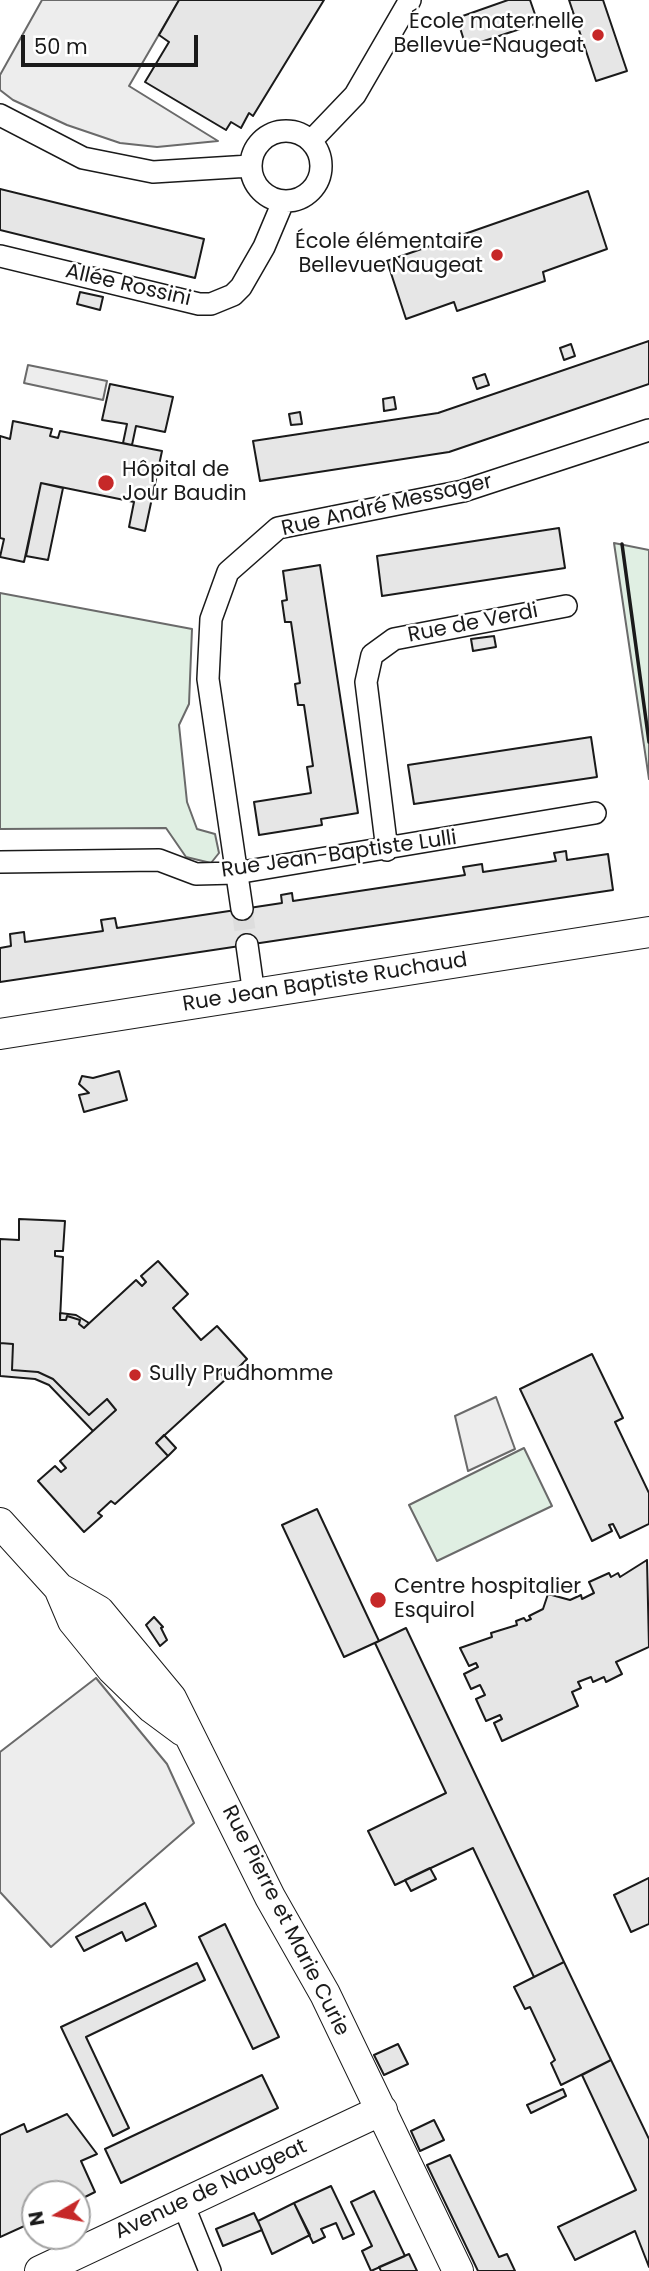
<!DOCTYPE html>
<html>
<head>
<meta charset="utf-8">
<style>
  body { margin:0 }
  #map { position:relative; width:649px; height:2271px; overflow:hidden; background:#fff; font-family:Poppins,sans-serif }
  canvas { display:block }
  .north { position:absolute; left:21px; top:2180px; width:70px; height:70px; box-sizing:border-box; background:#fff; border:2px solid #a3a3a3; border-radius:50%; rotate:260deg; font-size:19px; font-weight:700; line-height:28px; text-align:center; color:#1a1a1a }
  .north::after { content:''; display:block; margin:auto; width:24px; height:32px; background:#c62828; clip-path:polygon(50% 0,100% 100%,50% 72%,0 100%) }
  .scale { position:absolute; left:21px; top:35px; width:177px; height:32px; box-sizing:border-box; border:4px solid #1a1a1a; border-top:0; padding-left:9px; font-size:21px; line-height:24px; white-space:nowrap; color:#1a1a1a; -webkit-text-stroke:5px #fff; paint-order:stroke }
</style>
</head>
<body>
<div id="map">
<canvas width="649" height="2271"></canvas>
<div class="north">N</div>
<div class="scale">50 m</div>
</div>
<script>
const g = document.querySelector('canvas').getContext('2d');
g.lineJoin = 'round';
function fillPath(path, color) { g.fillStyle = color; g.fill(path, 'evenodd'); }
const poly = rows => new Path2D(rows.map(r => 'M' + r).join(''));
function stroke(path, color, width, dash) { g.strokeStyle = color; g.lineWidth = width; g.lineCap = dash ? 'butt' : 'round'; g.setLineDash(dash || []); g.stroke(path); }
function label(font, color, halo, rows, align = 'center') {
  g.font = font + ' Poppins,sans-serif'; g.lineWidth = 5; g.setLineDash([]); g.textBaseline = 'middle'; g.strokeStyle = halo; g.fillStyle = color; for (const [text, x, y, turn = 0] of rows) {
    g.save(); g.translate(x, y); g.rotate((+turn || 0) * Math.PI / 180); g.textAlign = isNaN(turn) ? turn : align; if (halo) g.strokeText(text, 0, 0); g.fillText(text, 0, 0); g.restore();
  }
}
const green = poly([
  [614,543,649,550,649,779,614,543],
  [0,593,192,629,189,704,179,725,187,802,197,829,215,834,219,853,211,863,186,857,166,828,0,829,0,593],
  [524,1448,552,1506,437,1561,409,1505,524,1448]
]);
fillPath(green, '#e0efe3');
stroke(green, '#6a6a6a', 2);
const parking = poly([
  [42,0,179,0,129,86,218,141,157,147,120,143,67,125,13,100,0,90,0,75,42,0],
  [28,365,107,381,103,400,24,383,28,365],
  [496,1397,515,1449,468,1471,455,1416,496,1397],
  [96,1678,167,1764,194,1823,51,1947,0,1892,0,1752,96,1678]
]);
fillPath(parking, '#ededed');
stroke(parking, '#6a6a6a', 2);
const building = poly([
  [179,0,324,0,253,116,249,113,241,128,231,122,226,130,145,82,169,42,159,35,179,0],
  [508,0,530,0,538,23,466,47,457,18,508,0],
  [569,0,603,0,627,71,596,81,569,0],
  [0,189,204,239,195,278,0,230,0,189],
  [588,191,607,249,543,272,545,281,457,311,454,302,406,319,387,261,588,191],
  [80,292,103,297,100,310,77,304,80,292],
  [649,341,649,384,449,452,260,481,253,441,438,413,649,341],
  [571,344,575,356,564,360,560,348,571,344],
  [485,374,489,385,477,389,473,378,485,374],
  [110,384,173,397,165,432,136,426,132,445,123,443,127,424,102,420,110,384],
  [394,397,396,409,384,411,383,399,394,397],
  [300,412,302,424,291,425,289,414,300,412],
  [13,421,52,429,50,436,58,438,60,431,162,451,145,531,129,527,134,502,41,483,24,562,0,557,4,539,0,538,0,436,10,439,13,421],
  [41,483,63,488,48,560,26,556,41,483],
  [559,528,565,568,382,596,377,556,559,528],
  [320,565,358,813,321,819,322,825,259,835,254,802,311,793,307,767,313,766,304,705,298,705,295,684,300,683,291,622,285,622,282,601,287,600,283,571,320,565],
  [494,636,496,647,473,651,471,639,494,636],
  [591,737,597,777,414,804,408,765,591,737],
  [566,851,567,860,608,854,613,890,0,982,0,948,11,946,10,934,24,932,25,942,103,931,101,920,115,918,117,928,282,903,281,895,292,893,293,901,465,875,463,867,482,864,483,872,556,861,554,853,566,851],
  [119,1071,127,1100,84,1112,79,1095,89,1093,79,1084,82,1076,93,1078,119,1071],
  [19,1219,65,1221,63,1251,55,1251,55,1256,63,1257,60,1320,66,1320,67,1316,80,1320,79,1324,84,1328,136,1280,142,1286,146,1282,141,1276,158,1261,188,1294,173,1308,201,1340,217,1326,247,1359,231,1375,225,1369,220,1373,226,1379,156,1443,168,1456,115,1504,111,1501,98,1513,102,1516,84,1532,38,1481,55,1466,61,1472,66,1468,60,1461,116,1410,107,1399,89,1415,53,1379,38,1372,12,1370,13,1344,0,1343,0,1239,19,1240,19,1219],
  [60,1313,76,1315,89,1323,84,1328,79,1324,80,1320,67,1316,66,1320,60,1320,60,1313],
  [0,1343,13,1344,12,1370,38,1372,53,1379,89,1415,107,1399,116,1410,93,1431,49,1385,35,1379,0,1376,0,1343],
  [592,1354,623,1418,615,1422,649,1493,649,1524,620,1538,613,1524,609,1525,612,1531,592,1541,520,1389,592,1354],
  [164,1435,176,1448,168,1456,156,1443,164,1435],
  [317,1509,379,1641,344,1657,282,1525,317,1509],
  [647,1560,649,1647,616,1662,622,1674,606,1682,604,1677,593,1682,591,1677,578,1682,581,1688,572,1692,578,1706,502,1741,494,1723,502,1719,500,1715,486,1721,476,1699,485,1695,480,1685,471,1689,464,1674,478,1667,476,1663,469,1666,460,1648,492,1637,491,1633,517,1625,516,1621,524,1618,526,1621,531,1619,529,1616,543,1609,548,1594,570,1600,581,1595,582,1599,594,1593,589,1582,609,1573,611,1577,618,1573,620,1577,647,1560],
  [154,1617,163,1627,161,1628,167,1640,160,1646,146,1625,154,1617],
  [406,1628,564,1962,534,1977,473,1848,395,1885,368,1831,446,1793,375,1643,406,1628],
  [430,1868,436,1879,411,1891,405,1880,430,1868],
  [649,1878,649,1924,631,1932,614,1895,649,1878],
  [145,1903,156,1926,126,1941,122,1932,84,1951,76,1937,145,1903],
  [225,1924,279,2037,253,2049,199,1937,225,1924],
  [564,1962,611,2060,561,2085,551,2063,555,2060,530,2007,525,2009,514,1987,564,1962],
  [197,1963,205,1980,86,2037,129,2128,113,2136,61,2027,197,1963],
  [398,2044,408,2064,384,2075,374,2055,398,2044],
  [611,2060,649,2139,649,2267,635,2231,575,2260,558,2227,636,2190,582,2075,611,2060],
  [262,2075,278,2108,121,2183,105,2149,262,2075],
  [563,2089,566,2096,531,2113,527,2105,563,2089],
  [67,2114,97,2154,81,2161,95,2192,77,2201,77,2194,35,2194,35,2231,31,2223,0,2237,0,2135,24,2124,27,2132,67,2114],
  [434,2120,444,2140,420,2151,411,2131,434,2120],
  [450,2155,499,2257,507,2254,515,2271,478,2271,427,2165,450,2155],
  [331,2186,354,2234,343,2239,336,2223,321,2229,325,2237,313,2243,294,2203,331,2186],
  [374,2191,405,2256,371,2271,362,2251,372,2246,351,2202,374,2191],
  [294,2203,310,2235,272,2254,258,2221,294,2203],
  [254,2213,262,2230,223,2246,216,2229,254,2213],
  [409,2254,417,2271,381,2271,379,2267,409,2254]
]);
fillPath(building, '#e6e6e6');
stroke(building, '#1a1a1a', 2);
stroke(poly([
  [242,909,247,945]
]), '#ddd', 21, [21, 10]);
const street = poly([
  [0,115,83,158,153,172,250,166],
  '251 166a35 35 0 1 1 70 0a35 35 0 1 1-70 0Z',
  [311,141,355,95,410,0],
  [0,256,199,304,211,304,233,295,241,287,264,247,283,202],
  [387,850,366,682,372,655,394,639,566,606],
  [0,862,159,860,196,874,236,873,595,813],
  [242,909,208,679,211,619,228,572,278,528,463,491,649,430],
  [247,945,254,995],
  [183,2204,210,2271]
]);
const secondary = poly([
  [0,1034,649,932],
  [0,1523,59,1588,73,1621,112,1669,152,1708,183,1731],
  [59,1588,99,1611,171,1698,270,1897,325,1994,458,2271],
  [40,2271,382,2110]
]);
stroke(street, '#1a1a1a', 24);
stroke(secondary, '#1a1a1a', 32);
stroke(street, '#fff', 21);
stroke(secondary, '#fff', 30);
stroke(poly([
  [622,544,649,742]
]), '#1a1a1a', 3.5);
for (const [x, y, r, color] of [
  [598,35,7,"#c62828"],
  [497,255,7,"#c62828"],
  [106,483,9,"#c62828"],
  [135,1375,7,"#c62828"],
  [378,1600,9,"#c62828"]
]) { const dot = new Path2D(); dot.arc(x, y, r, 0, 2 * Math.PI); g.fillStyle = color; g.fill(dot); stroke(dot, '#fff', 2.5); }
label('21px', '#1a1a1a', '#fff', [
  ["École maternelle",584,23,"right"],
  ["Bellevue-Naugeat",584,47,"right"],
  ["École élémentaire",483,243,"right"],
  ["Bellevue Naugeat",483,267,"right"],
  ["Hôpital de",122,471],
  ["Jour Baudin",122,495],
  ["Sully Prudhomme",149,1375],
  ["Centre hospitalier",394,1588],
  ["Esquirol",394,1612]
], 'left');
label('21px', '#1a1a1a', '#fff', [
  ["Allée Rossini",128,286,13],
  ["Rue André Messager",387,506,-13],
  ["Rue de Verdi",473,624,-11],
  ["Rue Jean-Baptiste Lulli",339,855,-8],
  ["Rue Jean Baptiste Ruchaud",325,983,-9],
  ["Rue Pierre et Marie Curie",285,1921,63],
  ["Avenue de Naugeat",211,2190,-25]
]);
</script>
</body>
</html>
